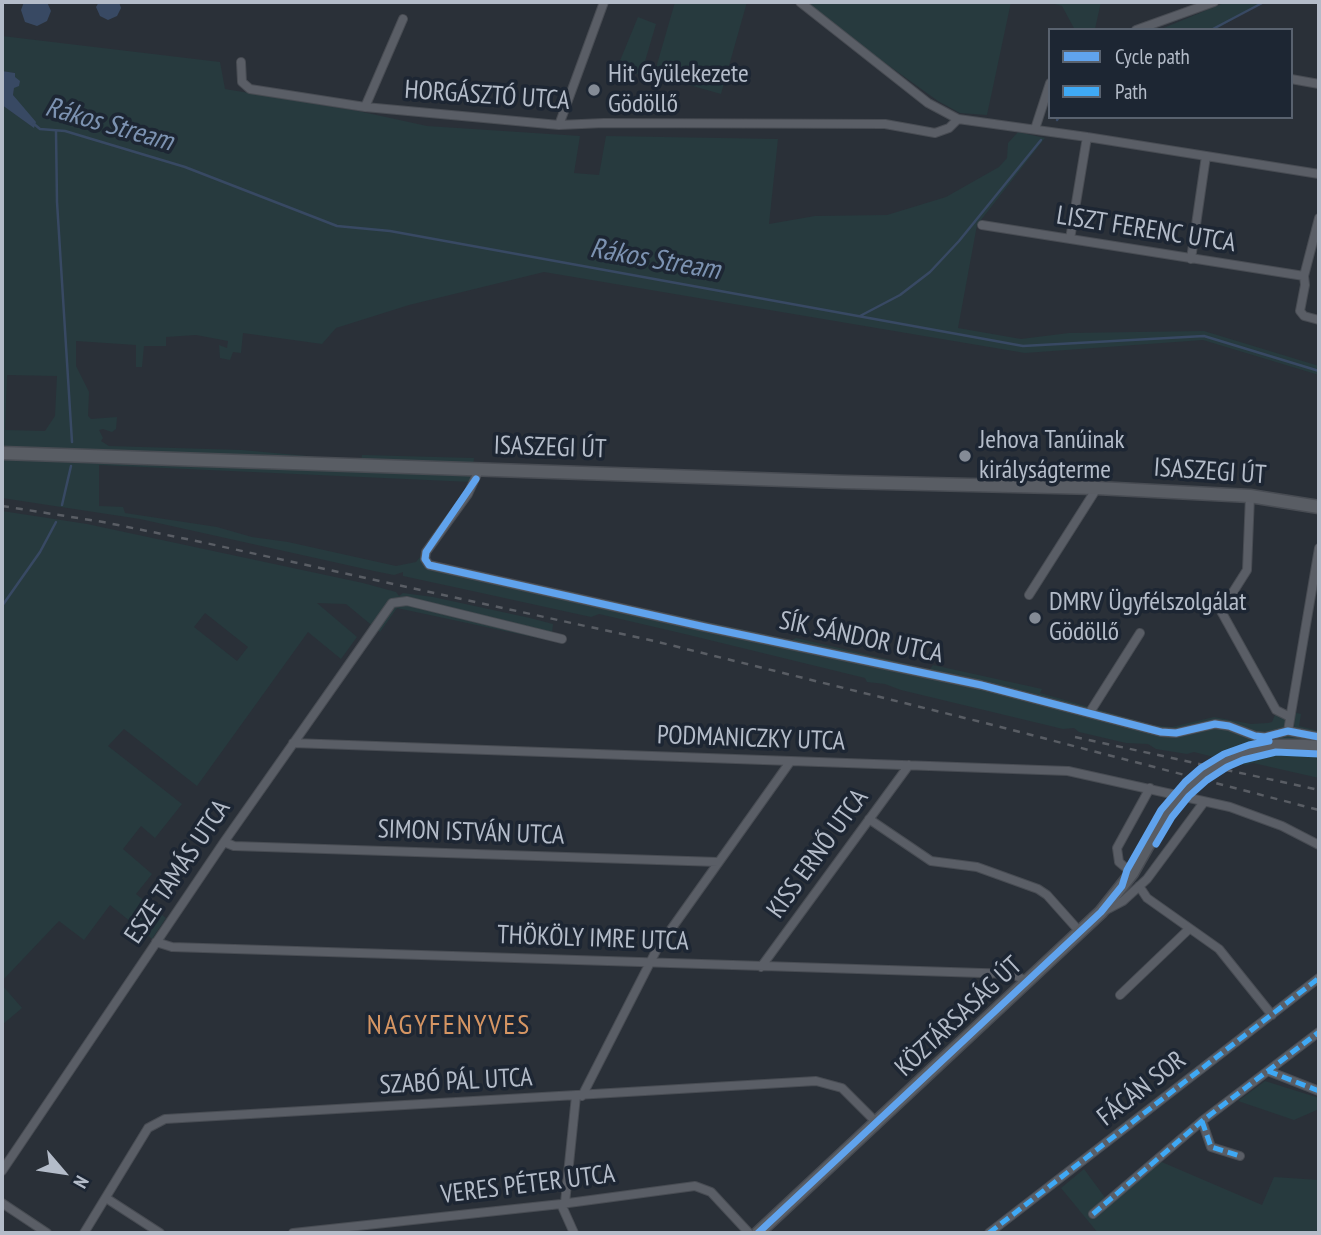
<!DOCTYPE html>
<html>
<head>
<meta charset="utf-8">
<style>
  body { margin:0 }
  #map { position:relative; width:1321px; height:1235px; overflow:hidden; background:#2a3038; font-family:"PT Sans Narrow",sans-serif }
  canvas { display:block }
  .frame { position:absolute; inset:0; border:4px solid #b4bcc9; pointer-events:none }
  .legend { position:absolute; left:1048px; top:28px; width:245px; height:91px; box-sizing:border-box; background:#1d2633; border:2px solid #59626f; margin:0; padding:9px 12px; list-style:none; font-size:21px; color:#b4bcc9 }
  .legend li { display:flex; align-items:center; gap:14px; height:35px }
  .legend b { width:35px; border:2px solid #59626f }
  .north { position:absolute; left:28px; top:1137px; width:70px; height:70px; -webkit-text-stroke:5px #1d2633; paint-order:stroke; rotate:119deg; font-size:19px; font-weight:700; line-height:28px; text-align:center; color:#b4bcc9 }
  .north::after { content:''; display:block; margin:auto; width:24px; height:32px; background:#b4bcc9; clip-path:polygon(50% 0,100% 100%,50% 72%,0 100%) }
</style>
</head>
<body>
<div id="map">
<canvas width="1321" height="1235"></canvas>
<div class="frame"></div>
<ul class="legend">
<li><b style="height:9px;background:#60a3ed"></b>Cycle path</li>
<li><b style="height:9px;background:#3fa9f5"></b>Path</li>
</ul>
<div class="north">N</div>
</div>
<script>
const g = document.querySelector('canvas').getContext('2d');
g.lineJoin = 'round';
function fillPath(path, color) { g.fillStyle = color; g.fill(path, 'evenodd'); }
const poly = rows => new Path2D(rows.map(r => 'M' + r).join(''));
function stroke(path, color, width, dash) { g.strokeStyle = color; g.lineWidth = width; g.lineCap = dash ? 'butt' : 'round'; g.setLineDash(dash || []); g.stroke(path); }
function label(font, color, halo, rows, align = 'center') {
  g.font = font + ' "PT Sans Narrow",sans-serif'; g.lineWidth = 7; g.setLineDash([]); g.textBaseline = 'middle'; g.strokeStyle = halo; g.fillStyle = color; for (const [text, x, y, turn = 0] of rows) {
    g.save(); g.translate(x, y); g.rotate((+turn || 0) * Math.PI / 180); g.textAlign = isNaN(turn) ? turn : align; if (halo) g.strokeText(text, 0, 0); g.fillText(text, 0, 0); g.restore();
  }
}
fillPath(poly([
  [675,2,747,2,721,94,654,75],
  [807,2,1011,2,987,115,960,113,938,101,849,37],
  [1047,2,1101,2,1095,29,1075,30,1062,6],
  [1226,2,1262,2,1215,30,1159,30],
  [638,17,656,24,641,75,617,68],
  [2,36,220,62,225,89,358,111,427,126,580,136,574,173,599,175,606,136,778,139,769,224,815,216,887,215,946,197,999,167,1007,158,1008,143,1018,132,1045,138,977,225,958,328,1021,339,1069,333,1204,331,1319,366,1319,375,1203,340,1025,353,544,272,409,305,336,328,322,344,243,333,241,353,233,352,230,360,220,358,219,345,227,348,228,341,196,335,166,337,166,346,144,346,142,367,136,367,136,345,76,341,76,366,89,392,88,416,91,419,117,417,116,429,112,432,103,429,99,430,103,438,101,441,109,446,242,450,361,461,362,455,474,458,471,482,99,465,99,506,123,507,125,513,217,527,252,537,288,542,396,566,416,562,420,557,437,564,792,640,796,638,930,669,933,665,1042,689,1040,693,1153,725,1172,727,1214,717,1251,724,1268,723,1272,722,1275,715,1271,707,1301,714,1299,726,1319,731,1319,778,1253,763,1246,765,1194,752,1187,754,1156,749,1148,744,1126,743,1079,732,1074,728,1063,729,901,690,885,684,867,682,865,678,689,635,599,614,591,617,477,592,403,576,403,572,394,575,374,571,140,519,2,498,2,105,33,127,13,95,15,73,2,71],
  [7,375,57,376,55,416,45,431,5,430],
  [2,511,87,524,363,583,396,592,399,596,403,593,433,597,530,618,553,624,552,634,564,638,561,643,397,608,380,632,346,604,317,603,357,637,341,659,308,632,197,786,124,729,108,746,182,804,155,838,141,826,123,849,152,874,136,894,166,918,152,939,110,905,84,940,59,921,2,981],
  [205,613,248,647,237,661,194,627],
  [2,985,22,1008,2,1025],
  [1265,1081,1319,1098,1319,1109,1294,1120,1238,1101],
  [1157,1160,1262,1205,1274,1177,1319,1180,1319,1233,1098,1233,1061,1188,1084,1169,1109,1203]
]), '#273a3e');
fillPath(poly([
  [24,2,47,2,51,11,47,21,37,26,25,22,21,10],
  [99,2,119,2,121,8,117,16,108,20,100,16,96,7],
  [2,71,15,73,15,77,20,81,19,86,14,88,13,95,36,122,34,128,2,105]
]), '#384963');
stroke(poly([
  [1211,30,1264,2],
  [1057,120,1059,117],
  [34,124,40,129,65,131,185,167,337,226,390,231,1023,346,1204,336,1319,371],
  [56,131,57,202,72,442],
  [860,316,900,295,930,272,959,241,1041,140],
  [62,505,71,466],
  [2,606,40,552,56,522]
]), '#384963', 2.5);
const minor = poly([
  [800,2,928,103,958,119,1087,137,1319,174],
  [1136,30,1214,2],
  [241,62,242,82,250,89,365,107,559,125,604,123,885,124,935,133,949,128,958,119],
  [1291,79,1319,84],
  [365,107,403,19],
  [559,125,604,2],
  [1035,129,1050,83],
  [1319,218,1304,276,1305,285,1300,311,1304,316,1319,320],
  [982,225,1304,276],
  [1070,239,1087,137],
  [1191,259,1206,156],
  [480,468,468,494,426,552,425,559,429,565,705,627,981,685,1161,732,1176,733,1215,724,1229,726,1255,736,1265,737,1288,731],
  [1250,496,1247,570,1221,611,1276,710,1290,717],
  [1029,595,1097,488],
  [1090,712,1140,633],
  [1288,731,1319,548],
  [1288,731,1319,737],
  [293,743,1068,771,1230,807,1282,826,1319,845],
  [869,819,931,861,977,867,1038,889,1047,895,1080,932],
  [224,842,234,846,718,862],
  [1132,873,1119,862,1117,848,1150,788],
  [1139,886,1147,898,1219,949,1272,1015],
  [1104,911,1123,901,1147,879,1204,802],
  [156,942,172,947,1013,974,1028,982],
  [761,967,909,765],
  [1120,995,1189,929],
  [1268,1071,1319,1091],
  [582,1096,657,949,790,762],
  [1202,1121,1211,1147,1240,1156],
  [2,1171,224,842,392,603,407,601,562,639],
  [106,1198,160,1233],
  [2,1203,47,1233],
  [565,1203,576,1096],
  [561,1204,574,1233],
  [1093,1214,1202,1121,1319,1032],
  [84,1233,148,1128,165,1119,816,1081,842,1088,876,1122],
  [293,1233,561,1204,695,1186,711,1192,749,1233],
  [989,1233,1319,978]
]);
const secondary = poly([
  [2,453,844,482,1097,488,1250,496,1319,507],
  [1305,746,1319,747],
  [758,1233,1101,912,1132,873,1166,813]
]);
stroke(minor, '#484c53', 10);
stroke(secondary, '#484c53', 15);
stroke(minor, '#5a5e66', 8);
stroke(secondary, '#595d64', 12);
stroke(poly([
  [2,506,103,522,201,542,654,641,993,725,1319,810],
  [1075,737,1319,790]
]), '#595d64', 2.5, [7, 7]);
const secondaryBridge = poly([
  [1166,813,1192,783,1226,760,1247,752,1272,746,1305,746]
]);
stroke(secondaryBridge, '#484c53', 15, []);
stroke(secondaryBridge, '#595d64', 12);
stroke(poly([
  [1268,1071,1319,1091],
  [1202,1121,1211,1147,1240,1156],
  [1093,1214,1202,1121,1319,1032],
  [989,1233,1319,978]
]), '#3fa9f5', 5, [10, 5]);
stroke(poly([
  [476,479,426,552,425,559,429,565,705,627,981,685,1161,732,1176,733,1215,724,1229,726,1255,736,1265,737,1288,731,1319,737],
  [1156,844,1172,817,1189,796,1207,780,1227,767,1243,760,1276,752,1319,754],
  [758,1233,1101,912,1122,886,1127,870,1161,810,1185,782,1201,768,1224,754,1249,745,1269,741]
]), '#60a3ed', 7);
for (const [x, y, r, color] of [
  [594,90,7,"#848b96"],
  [965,456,7,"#848b96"],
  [1035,618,7,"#848b96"]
]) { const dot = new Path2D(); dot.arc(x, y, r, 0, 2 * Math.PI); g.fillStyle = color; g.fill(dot); stroke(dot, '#1d2633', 2.5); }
label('26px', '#b4bcc9', '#1d2633', [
  ["Hit Gyülekezete",608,75],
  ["Gödöllő",608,105],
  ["Jehova Tanúinak",979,441],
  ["királyságterme",979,471],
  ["DMRV Ügyfélszolgálat",1049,603],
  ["Gödöllő",1049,633]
], 'left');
label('26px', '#b4bcc9', '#1d2633', [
  ["HORGÁSZTÓ UTCA",487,96,4],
  ["LISZT FERENC UTCA",1146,230,9],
  ["ISASZEGI ÚT",550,448,2],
  ["ISASZEGI ÚT",1210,472,4],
  ["SÍK SÁNDOR UTCA",861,638,12],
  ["PODMANICZKY UTCA",751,739,2],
  ["SIMON ISTVÁN UTCA",471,833,2],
  ["KISS ERNŐ UTCA",818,854,-54],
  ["ESZE TAMÁS UTCA",178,872,-56],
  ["THÖKÖLY IMRE UTCA",593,939,2],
  ["KÖZTÁRSASÁG ÚT",959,1017,-43],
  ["SZABÓ PÁL UTCA",456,1082,-3],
  ["FÁCÁN SOR",1142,1089,-38],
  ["VERES PÉTER UTCA",528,1185,-7]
]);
label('italic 28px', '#7c92b1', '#1d2633', [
  ["Rákos Stream",109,125,16],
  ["Rákos Stream",655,260,10]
]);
g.letterSpacing = '2px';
label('28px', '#d59563', '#1d2633', [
  ["NAGYFENYVES",449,1026]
]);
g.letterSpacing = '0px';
</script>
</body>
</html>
